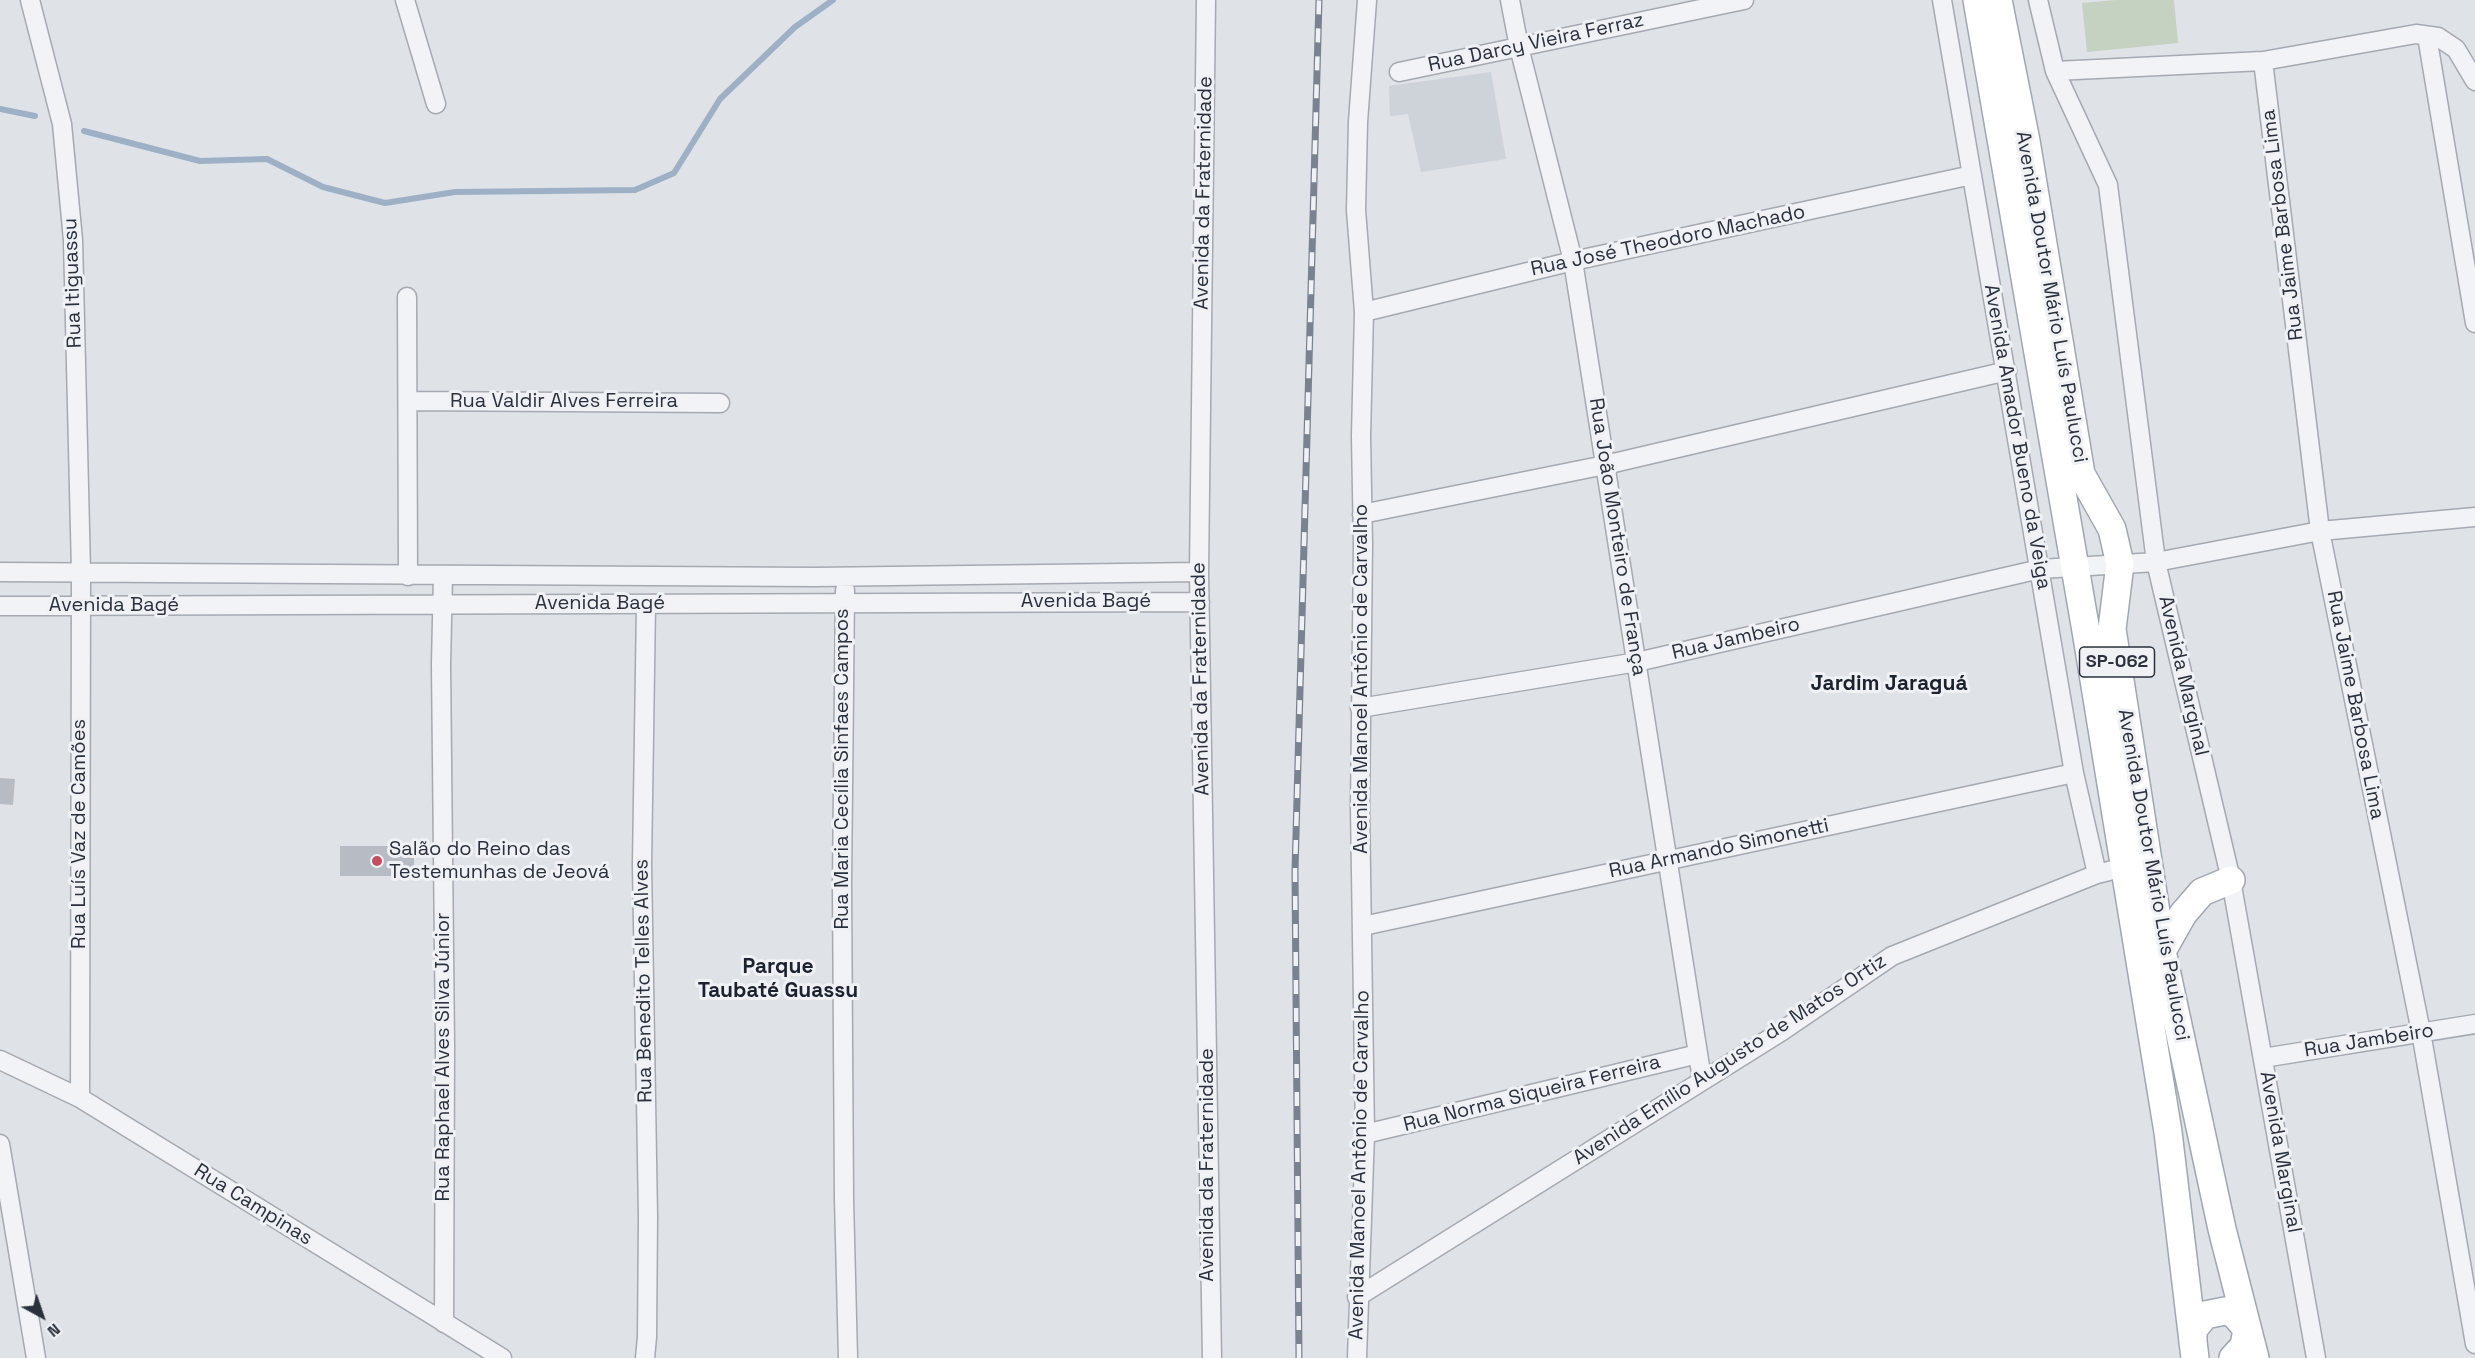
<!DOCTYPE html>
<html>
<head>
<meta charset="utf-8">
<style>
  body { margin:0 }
  #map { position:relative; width:2475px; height:1358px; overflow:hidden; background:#dfe2e7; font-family:"Space Grotesk",sans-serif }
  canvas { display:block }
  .north { position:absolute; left:12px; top:1286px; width:60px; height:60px; -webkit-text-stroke:4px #eff1f5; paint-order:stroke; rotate:140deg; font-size:16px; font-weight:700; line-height:24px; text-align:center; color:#2a313d }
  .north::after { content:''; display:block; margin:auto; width:21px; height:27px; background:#2a313d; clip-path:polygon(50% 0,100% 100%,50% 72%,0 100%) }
</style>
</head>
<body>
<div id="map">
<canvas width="2475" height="1358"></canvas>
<div class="north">N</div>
</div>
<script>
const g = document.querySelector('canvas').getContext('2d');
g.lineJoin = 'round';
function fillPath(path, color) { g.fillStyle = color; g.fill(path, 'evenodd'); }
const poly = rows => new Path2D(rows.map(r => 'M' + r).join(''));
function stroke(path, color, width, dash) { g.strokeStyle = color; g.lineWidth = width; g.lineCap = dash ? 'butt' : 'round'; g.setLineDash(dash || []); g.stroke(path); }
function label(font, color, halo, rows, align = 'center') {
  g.font = font + ' "Space Grotesk",sans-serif'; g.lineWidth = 6; g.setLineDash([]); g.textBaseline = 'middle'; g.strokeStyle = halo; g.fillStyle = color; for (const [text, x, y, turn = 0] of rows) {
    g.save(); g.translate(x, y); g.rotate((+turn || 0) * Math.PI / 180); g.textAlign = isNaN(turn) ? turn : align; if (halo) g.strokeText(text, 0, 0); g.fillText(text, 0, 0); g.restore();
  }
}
fillPath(poly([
  [1491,72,1506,159,1421,172,1408,114,1390,116,1389,86]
]), '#ced2d9');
fillPath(poly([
  [2116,0,2174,0,2178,43,2087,52,2082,3]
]), '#c5d1c1');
stroke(poly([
  [0,109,35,116],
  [84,131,200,161,267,159,323,187,385,203,455,192,635,190,674,173,720,99,795,27,833,0]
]), '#9db0c5', 6);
fillPath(poly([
  [0,778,15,779,13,805,0,804],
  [340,846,414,846,414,876,340,876]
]), '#b7bcc4');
const minor = poly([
  [30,0,62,124,73,240,81,571,80,1098],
  [405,0,436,104],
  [1206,0,1199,572,1212,1358],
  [1510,0,1519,47,1573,261,1702,1079],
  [1942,0,2074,773,2097,874],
  [2038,0,2055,71,2108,185,2156,562,2231,880,2316,1358],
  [2427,36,2475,323],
  [2263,61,2320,531,2421,1032,2475,1344],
  [2055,71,2263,61,2416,34,2438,37,2456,49,2475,81],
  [1399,72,1744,0],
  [407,297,408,576],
  [1364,312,1573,261,1972,175],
  [409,401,720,403],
  [1362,514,1605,465,2007,371],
  [0,572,815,577,1199,572],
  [443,576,441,664,445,1046,444,1323],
  [845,590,842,885,844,1199,848,1358],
  [0,606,1200,602],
  [1360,708,1637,662,2040,569,2156,562,2320,531,2475,517],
  [1363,926,2074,773],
  [2263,1058,2475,1024],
  [0,1060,80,1098,502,1358],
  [1365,1134,1698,1054],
  [0,1144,36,1358],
  [1357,1297,1782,1031,1892,956,2097,874,2125,867],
  [645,1358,647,1337,648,1217,642,865,646,604],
  [1357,1358,1365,1134,1360,807,1363,545,1361,436,1364,312,1356,210,1358,122,1367,0]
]);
const primary = poly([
  [1977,0,2086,631,2168,1132,2195,1358],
  [1998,0,2026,141,2081,474,2112,529,2120,564,2112,629,2162,951,2222,1229,2255,1358],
  [2162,951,2183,914,2202,892,2231,880],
  [2193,1343,2193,1330,2205,1315,2225,1311,2234,1314,2247,1329,2244,1346,2233,1358]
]);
stroke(minor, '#a5a9b1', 21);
stroke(primary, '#a0a7b2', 30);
stroke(minor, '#f2f3f6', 18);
stroke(primary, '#fff', 27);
const rail = poly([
  [1299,1358,1295,871,1319,0]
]);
stroke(rail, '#7a8290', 7);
stroke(rail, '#eff1f5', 4.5, [14]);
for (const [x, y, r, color] of [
  [377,861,6,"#c34e5f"]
]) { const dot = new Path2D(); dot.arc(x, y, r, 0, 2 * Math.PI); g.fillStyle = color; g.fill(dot); stroke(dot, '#eff1f5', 2); }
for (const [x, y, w] of [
  [2117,662,75]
]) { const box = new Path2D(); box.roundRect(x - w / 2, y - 15, w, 30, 4.5); g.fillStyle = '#eff1f5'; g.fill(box); stroke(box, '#2a313d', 1.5); }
label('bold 18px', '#2a313d', null, [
  ["SP-062",2117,662]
]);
label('20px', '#2a313d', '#eff1f5', [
  ["Rua Darcy Vieira Ferraz",1536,43,-12],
  ["Avenida da Fraternidade",1204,193,-89],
  ["Rua Jaime Barbosa Lima",2283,225,-97],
  ["Rua José Theodoro Machado",1668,241,-12],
  ["Rua Itiguassu",73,283,-92],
  ["Avenida Doutor Mário Luís Paulucci",2051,297,80],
  ["Rua Valdir Alves Ferreira",564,402],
  ["Avenida Amador Bueno da Veiga",2017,437,80],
  ["Rua João Monteiro de França",1617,537,81],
  ["Avenida Bagé",1086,602],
  ["Avenida Bagé",600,604],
  ["Avenida Bagé",114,606],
  ["Rua Jambeiro",1736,639,-13],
  ["Avenida Marginal",2183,676,77],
  ["Avenida da Fraternidade",1201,679,-91],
  ["Avenida Manoel Antônio de Carvalho",1362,679,-90],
  ["Rua Jaime Barbosa Lima",2355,705,79],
  ["Rua Maria Cecília Sinfaes Campos",843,769,-90],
  ["Rua Luís Vaz de Camões",80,834,-90],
  ["Rua Armando Simonetti",1719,849,-12],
  ["Avenida Doutor Mário Luís Paulucci",2153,875,80],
  ["Rua Benedito Telles Alves",644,981,-91],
  ["Rua Jambeiro",2369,1041,-9],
  ["Rua Raphael Alves Silva Júnior",444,1057,-90],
  ["Avenida Emílio Augusto de Matos Ortiz",1730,1060,-33],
  ["Rua Norma Siqueira Ferreira",1532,1094,-14],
  ["Avenida Marginal",2280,1152,80],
  ["Avenida da Fraternidade",1208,1165,-90],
  ["Avenida Manoel Antônio de Carvalho",1360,1165,-89],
  ["Rua Campinas",253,1205,32]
]);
label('20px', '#2a313d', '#eff1f5', [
  ["Salão do Reino das",389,850],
  ["Testemunhas de Jeová",389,873]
], 'left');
label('bold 21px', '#1c222e', '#eff1f5', [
  ["Jardim Jaraguá",1889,684],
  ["Parque",778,967],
  ["Taubaté Guassu",778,991]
]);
</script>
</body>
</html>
